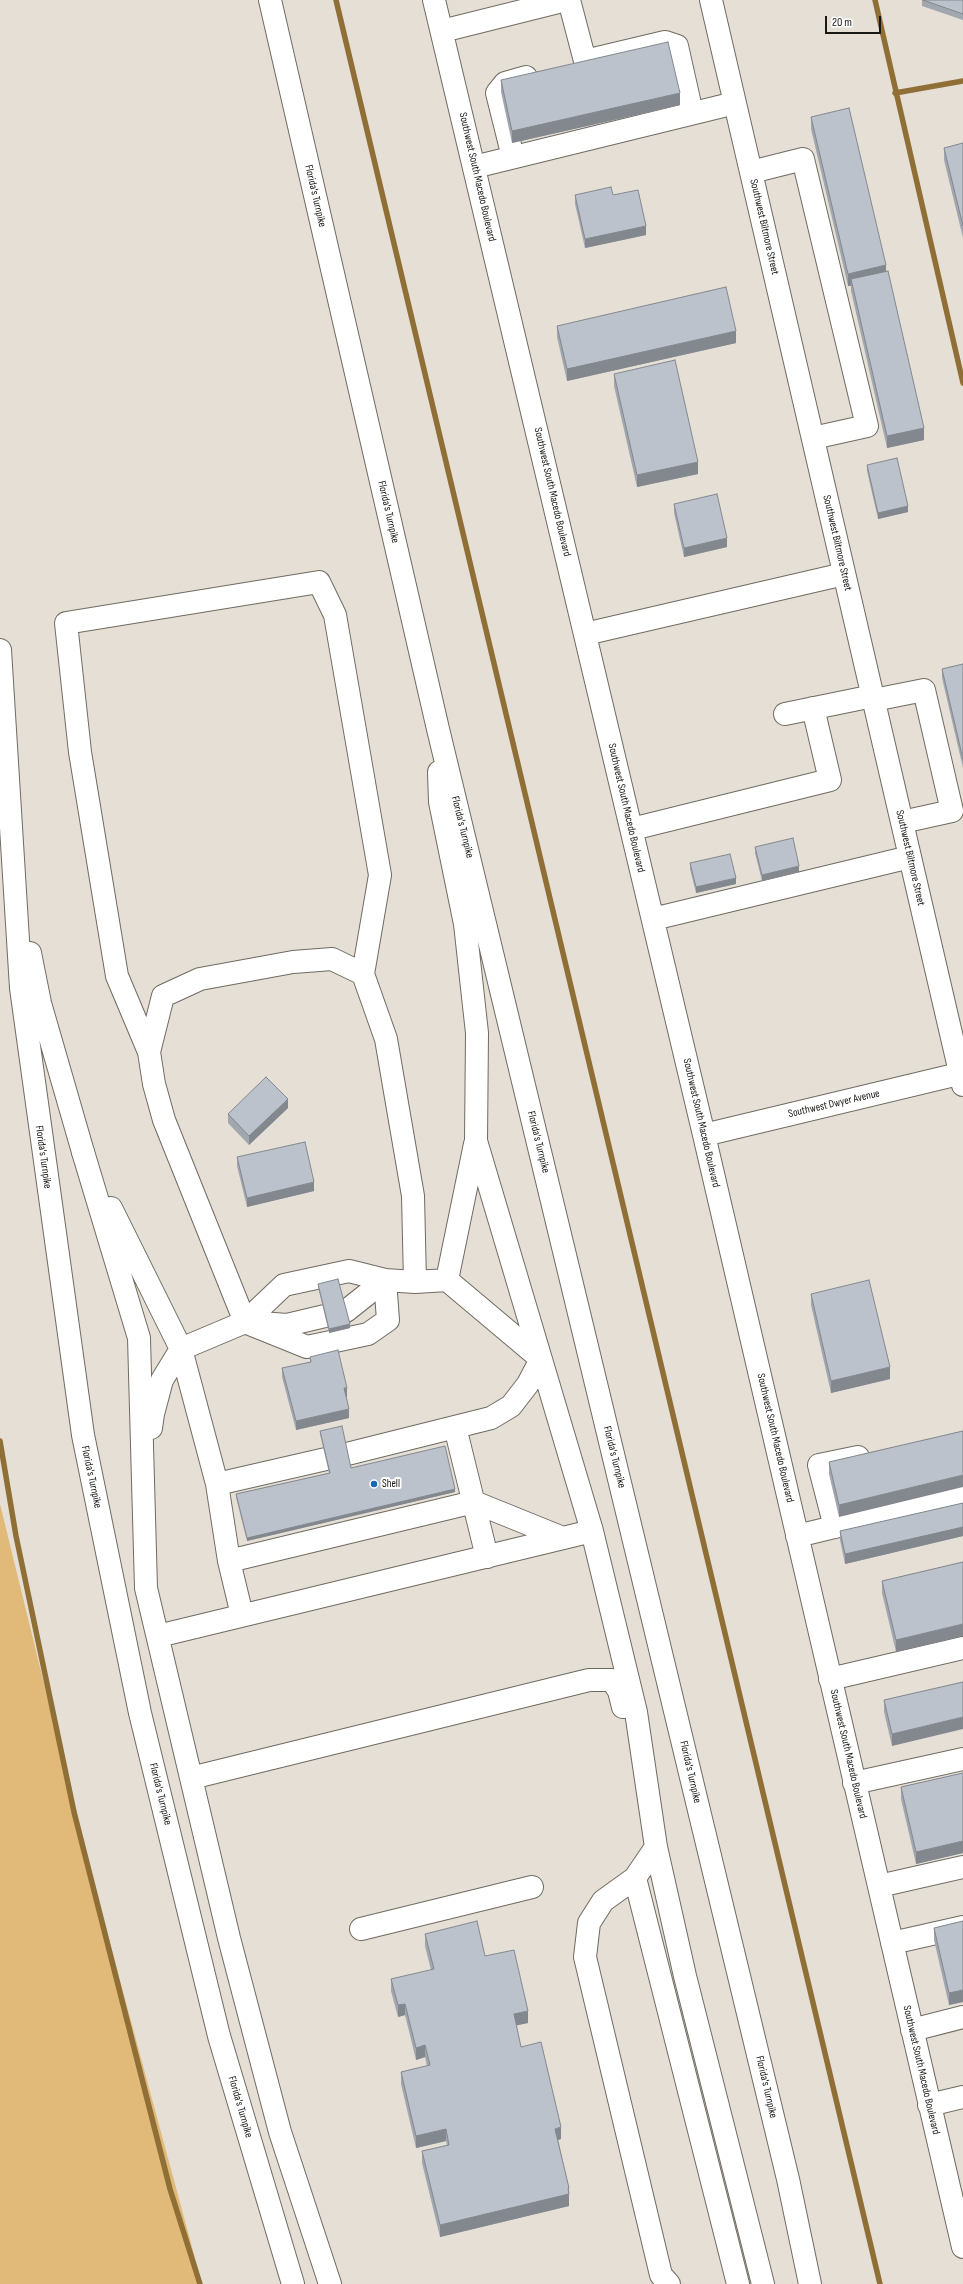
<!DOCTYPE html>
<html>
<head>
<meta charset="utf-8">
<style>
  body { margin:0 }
  #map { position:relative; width:963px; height:2284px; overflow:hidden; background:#e5dfd6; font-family:"Sofia Sans Condensed",sans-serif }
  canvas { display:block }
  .scale { position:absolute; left:825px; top:16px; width:56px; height:18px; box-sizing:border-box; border:2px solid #1a1814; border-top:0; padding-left:5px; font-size:12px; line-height:14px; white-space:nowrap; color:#1a1814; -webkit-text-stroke:3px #fff; paint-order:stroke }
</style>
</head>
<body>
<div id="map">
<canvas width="963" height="2284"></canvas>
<div class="scale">20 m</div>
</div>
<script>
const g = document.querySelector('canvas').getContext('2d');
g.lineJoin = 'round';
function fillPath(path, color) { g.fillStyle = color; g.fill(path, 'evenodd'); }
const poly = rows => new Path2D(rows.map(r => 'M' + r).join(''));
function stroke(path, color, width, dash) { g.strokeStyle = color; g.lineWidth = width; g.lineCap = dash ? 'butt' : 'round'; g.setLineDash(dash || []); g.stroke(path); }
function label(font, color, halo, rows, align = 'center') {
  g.font = font + ' "Sofia Sans Condensed",sans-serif'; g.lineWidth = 4; g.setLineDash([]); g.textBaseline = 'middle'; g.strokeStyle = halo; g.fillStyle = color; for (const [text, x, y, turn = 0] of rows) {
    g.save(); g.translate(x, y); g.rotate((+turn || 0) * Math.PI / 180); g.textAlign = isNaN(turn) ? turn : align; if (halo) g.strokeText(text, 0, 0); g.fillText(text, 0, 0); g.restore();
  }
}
fillPath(poly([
  [0,1504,85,1851,202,2284,0,2284]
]), '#e1b978');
stroke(poly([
  [336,0,880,2284],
  [875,0,963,383],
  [895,93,963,81],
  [0,1441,16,1536,74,1812,170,2189,200,2284]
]), '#8f6f35', 5.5);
const minor = poly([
  [434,0,704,1135,963,2247],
  [569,0,585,61,665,42,677,46,692,113],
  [711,0,963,1085],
  [442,31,566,0],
  [513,157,497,93,505,83,526,77],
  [474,167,735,103],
  [751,172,803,159,867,426,813,438],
  [585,634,844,574],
  [874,700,924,690,952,811,902,822],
  [785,714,873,696],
  [632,829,830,780,813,708],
  [653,919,910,857],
  [363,974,380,875,335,615,319,582,66,623,80,752,117,976,149,1052,154,1084,164,1120,245,1322,307,1347,368,1334,388,1320,385,1280],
  [149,1052,163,996,200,979,293,962,332,959,363,974,386,1039,398,1109,413,1196,415,1282],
  [704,1135,963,1073],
  [476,1141,592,1531,636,1712,656,1847,685,1976,763,2284],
  [83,1152,139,1338,146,1588,229,1938,280,2132,330,2284],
  [111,1208,181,1349,217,1484,229,1561,242,1615],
  [447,1280,475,1144],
  [346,1311,385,1280],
  [260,1323,287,1325,325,1316],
  [455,1427,487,1557],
  [151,1428,153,1414,162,1380,181,1349,245,1322,284,1285,349,1271,385,1280,415,1282,447,1280,541,1359,528,1384,511,1406,491,1418,347,1454],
  [217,1484,326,1459],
  [835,1527,819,1465,858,1457],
  [797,1536,963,1496],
  [229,1561,474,1502,563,1538],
  [158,1636,592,1531],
  [830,1679,963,1648],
  [191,1778,589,1680,612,1680,619,1691,623,1707],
  [854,1783,963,1759],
  [656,1847,635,1878,603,1901,589,1923,585,1957,661,2275,669,2284],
  [635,1878,738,2284],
  [879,1886,963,1867],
  [361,1929,532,1887],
  [892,1943,963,1927],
  [912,2030,963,2017],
  [929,2105,963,2097]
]);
const highway = poly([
  [270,0,438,729,788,2179,810,2284],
  [0,650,21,988,83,1435,140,1713,219,2036,293,2284],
  [439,772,440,802,465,924,477,1033,476,1141],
  [30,953,40,1003,83,1152]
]);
stroke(minor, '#706b62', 24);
stroke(highway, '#706b62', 24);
stroke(minor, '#fff', 22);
stroke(highway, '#fff', 22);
fillPath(poly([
  [922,0,963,0,963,20,922,6],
  [501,80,680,105,512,143,501,92],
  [811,117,886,271,924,440,887,448,851,291,851,286,848,286,811,129],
  [963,143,963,238,944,160,944,148],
  [575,195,613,195,646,235,585,248,575,204],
  [557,326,736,343,567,381,557,337],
  [614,374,698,474,637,487,614,386],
  [867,465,908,512,878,519,867,471],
  [674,504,727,547,684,557,674,513],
  [963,664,963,768,942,678,942,669],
  [755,847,799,872,762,881,755,853],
  [690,863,736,884,696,893,690,869],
  [288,1108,249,1145,228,1123,228,1114],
  [237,1157,314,1191,247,1207,237,1166],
  [318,1284,350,1328,329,1333,318,1287],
  [811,1294,890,1379,831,1393,811,1305],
  [310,1357,347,1397,346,1397,349,1418,296,1430,282,1377,282,1368,310,1362],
  [320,1431,351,1468,455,1492,247,1541,236,1497,236,1494,329,1473,320,1434],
  [963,1431,839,1517,829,1474,829,1462],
  [963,1503,963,1536,845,1564,840,1540,840,1531],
  [963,1562,896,1652,882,1593,882,1581],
  [963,1682,892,1746,884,1712,884,1700],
  [963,1773,963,1853,916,1864,901,1799,901,1787],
  [963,1921,963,2002,949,2005,934,1940,934,1928],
  [425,1934,485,1956,528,2023,516,2025,521,2047,561,2139,558,2140,569,2188,569,2206,440,2237,422,2163,422,2151,447,2145,446,2141,416,2148,401,2084,401,2072,427,2066,425,2057,416,2060,405,2015,398,2017,391,1991,391,1979,431,1970,425,1946]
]), '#a1a7af');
fillPath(poly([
  [680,93,680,105,512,143,512,131],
  [646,226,646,235,585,248,585,239],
  [886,265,886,277,851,279,851,286,848,286,848,274],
  [736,331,736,343,567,381,567,369],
  [924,428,924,440,887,448,887,436],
  [698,462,698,474,637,487,637,475],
  [908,506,908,512,878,519,878,513],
  [727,538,727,547,684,557,684,548],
  [799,866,799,872,762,881,762,875],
  [736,878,736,884,696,893,696,887],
  [288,1099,288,1108,249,1145,249,1136],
  [314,1182,314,1191,247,1207,247,1198],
  [350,1324,350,1328,329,1333,329,1329],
  [890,1367,890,1379,831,1393,831,1381],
  [344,1388,347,1388,347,1397,344,1397],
  [349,1409,349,1418,296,1430,296,1421],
  [963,1475,963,1487,839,1517,839,1505],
  [455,1489,455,1492,247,1541,247,1538],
  [963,1527,963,1536,845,1564,845,1554],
  [963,1624,963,1636,896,1652,896,1640],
  [963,1717,963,1729,892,1746,892,1734],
  [963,1841,963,1853,916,1864,916,1852],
  [963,1990,963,2002,949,2005,949,1993],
  [405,2004,405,2015,398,2017,398,2005],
  [528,2011,528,2023,514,2026,514,2014],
  [425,2045,425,2057,416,2060,416,2048],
  [561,2127,561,2139,555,2141,555,2129],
  [446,2129,446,2141,416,2148,416,2136],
  [569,2194,569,2206,440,2237,440,2225]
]), '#83888e');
const building = poly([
  [923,0,963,0,963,14,923,0],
  [668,42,680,93,512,131,501,80,668,42],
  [849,108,886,265,848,274,811,117,849,108],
  [963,143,963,226,944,148,963,143],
  [611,187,613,195,638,190,646,226,585,239,575,195,611,187],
  [888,271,924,428,887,436,851,279,888,271],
  [726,287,736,331,567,369,557,326,726,287],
  [675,360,698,462,637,475,614,374,675,360],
  [897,458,908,506,878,513,867,465,897,458],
  [717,494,727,538,684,548,674,504,717,494],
  [963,664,963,759,942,669,963,664],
  [793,838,799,866,762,875,755,847,793,838],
  [730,854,736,878,696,887,690,863,730,854],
  [266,1077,288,1099,249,1136,228,1114,266,1077],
  [305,1142,314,1182,247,1198,237,1157,305,1142],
  [338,1279,350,1324,329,1329,318,1284,338,1279],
  [869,1280,890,1367,831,1381,811,1294,869,1280],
  [338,1350,347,1388,344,1388,349,1409,296,1421,282,1368,311,1362,310,1357,338,1350],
  [342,1426,351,1468,445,1446,455,1489,247,1538,236,1494,330,1473,320,1431,342,1426],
  [963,1431,963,1475,839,1505,829,1462,963,1431],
  [963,1503,963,1527,845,1554,840,1531,963,1503],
  [963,1562,963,1624,896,1640,882,1581,963,1562],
  [963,1682,963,1717,892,1734,884,1700,963,1682],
  [963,1773,963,1841,916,1852,901,1787,963,1773],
  [477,1921,485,1956,514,1950,528,2011,514,2014,521,2047,541,2042,561,2127,555,2129,569,2188,568,2188,569,2194,440,2225,422,2151,449,2145,446,2129,416,2136,401,2072,430,2065,425,2045,416,2048,405,2004,398,2005,391,1979,434,1969,425,1934,477,1921],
  [963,1921,963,1990,949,1993,934,1928,963,1921]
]);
fillPath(building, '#bbc2cb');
stroke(building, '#83888e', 1);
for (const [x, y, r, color] of [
  [374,1484,4,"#1c66b6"]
]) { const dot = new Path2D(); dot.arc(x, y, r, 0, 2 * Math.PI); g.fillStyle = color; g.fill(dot); stroke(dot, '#fff', 1.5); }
label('11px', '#1a1814', '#fff', [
  ["Southwest South Macedo Boulevard",477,177,77],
  ["Florida's Turnpike",315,196,77],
  ["Southwest Biltmore Street",764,227,77],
  ["Southwest South Macedo Boulevard",552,492,77],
  ["Florida's Turnpike",388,512,77],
  ["Southwest Biltmore Street",837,543,77],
  ["Southwest South Macedo Boulevard",626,808,77],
  ["Florida's Turnpike",462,827,76],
  ["Southwest Biltmore Street",910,858,77],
  ["Southwest Dwyer Avenue",834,1104,-13],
  ["Southwest South Macedo Boulevard",701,1123,77],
  ["Florida's Turnpike",538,1142,76],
  ["Florida's Turnpike",43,1157,82],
  ["Southwest South Macedo Boulevard",775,1438,77],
  ["Florida's Turnpike",614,1457,76],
  ["Florida's Turnpike",91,1477,78],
  ["Southwest South Macedo Boulevard",848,1754,77],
  ["Florida's Turnpike",690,1772,77],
  ["Florida's Turnpike",160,1794,76],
  ["Southwest South Macedo Boulevard",921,2070,77],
  ["Florida's Turnpike",766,2087,77],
  ["Florida's Turnpike",240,2107,74]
]);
label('11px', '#1a1814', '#fff', [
  ["Shell",382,1484]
], 'left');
</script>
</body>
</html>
